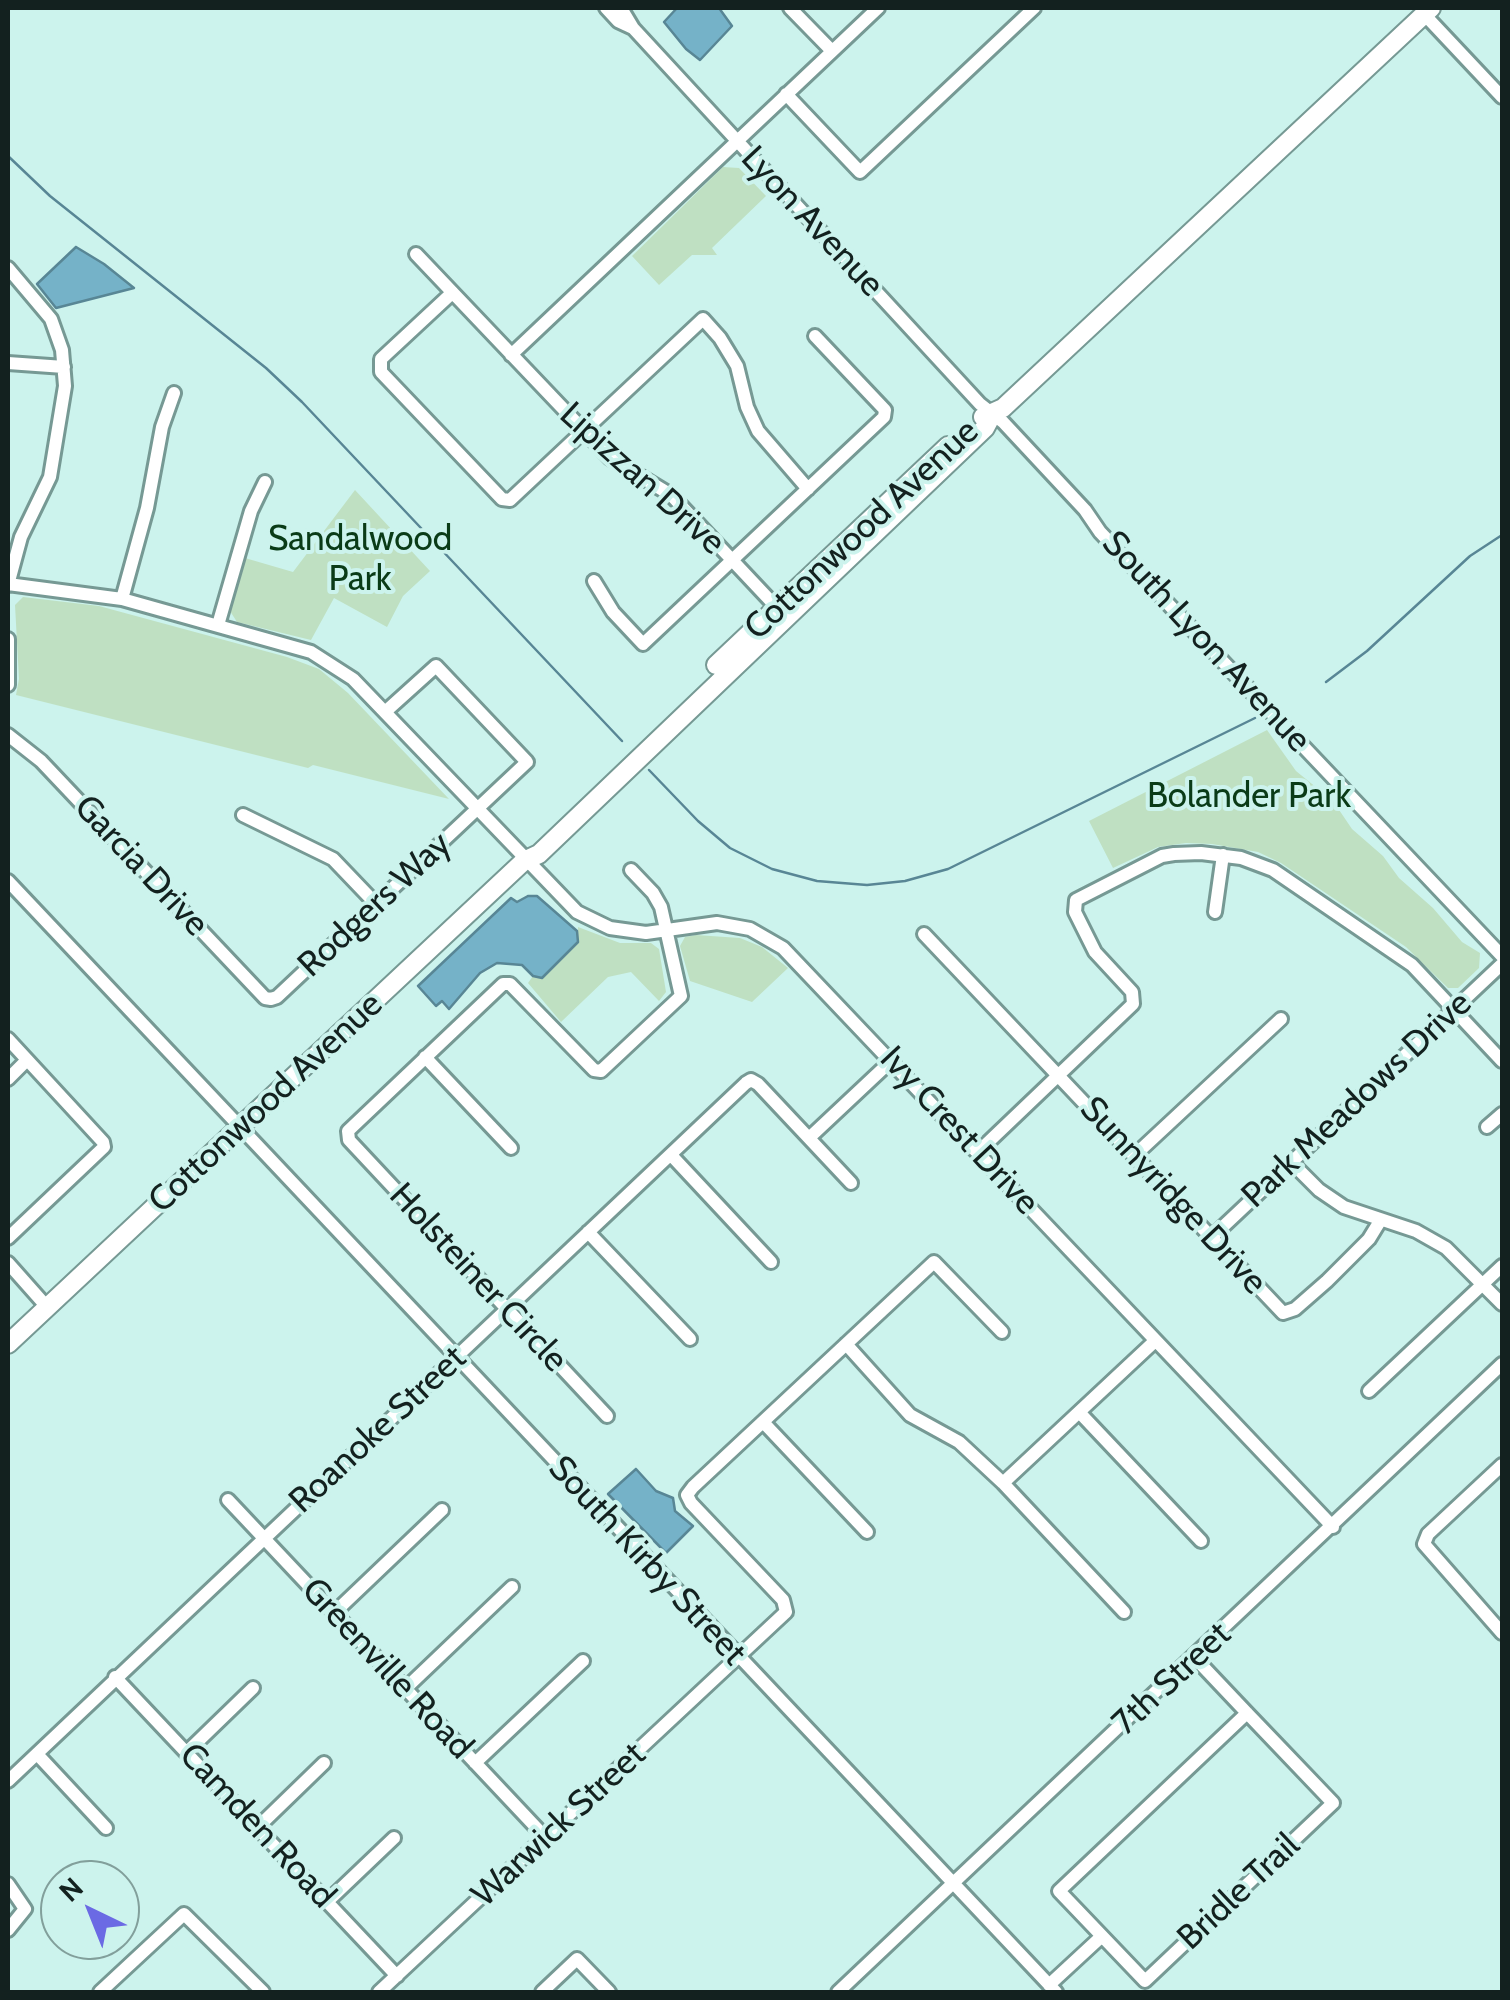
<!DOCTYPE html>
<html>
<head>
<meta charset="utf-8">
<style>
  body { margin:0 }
  #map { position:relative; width:1510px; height:2000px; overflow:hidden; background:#ccf3ed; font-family:Cabin,sans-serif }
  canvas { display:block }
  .frame { position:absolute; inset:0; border:10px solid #13211f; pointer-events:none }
  .north { position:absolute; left:40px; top:1860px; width:100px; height:100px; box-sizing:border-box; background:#ccf3ed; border:2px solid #829f9b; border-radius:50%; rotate:317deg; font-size:28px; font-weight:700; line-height:40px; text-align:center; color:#13211f }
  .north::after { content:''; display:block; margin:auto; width:35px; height:45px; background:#6b6ae4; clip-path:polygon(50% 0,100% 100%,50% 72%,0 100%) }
</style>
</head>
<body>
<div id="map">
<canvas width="1510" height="2000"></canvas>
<div class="frame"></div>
<div class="north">N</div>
</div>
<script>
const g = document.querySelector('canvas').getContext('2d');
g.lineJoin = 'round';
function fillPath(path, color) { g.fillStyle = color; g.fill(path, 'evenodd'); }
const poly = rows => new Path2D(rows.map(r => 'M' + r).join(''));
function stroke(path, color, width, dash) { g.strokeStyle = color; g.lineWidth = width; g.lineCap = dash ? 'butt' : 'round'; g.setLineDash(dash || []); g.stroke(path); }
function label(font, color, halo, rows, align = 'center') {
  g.font = font + ' Cabin,sans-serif'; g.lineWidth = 8; g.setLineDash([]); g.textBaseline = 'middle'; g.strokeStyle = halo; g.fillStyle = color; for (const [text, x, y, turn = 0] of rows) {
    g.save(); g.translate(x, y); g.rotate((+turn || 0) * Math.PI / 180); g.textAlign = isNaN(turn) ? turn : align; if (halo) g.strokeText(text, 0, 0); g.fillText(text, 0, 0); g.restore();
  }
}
fillPath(poly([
  [723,167,739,168,766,196,712,248,717,255,692,255,659,285,632,256],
  [355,490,430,571,403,596,387,627,334,598,311,640,237,622,230,611,245,558,293,572],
  [23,597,99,606,287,657,319,669,348,693,449,799,313,765,308,768,16,695,19,679,15,605],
  [1267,730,1296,771,1333,801,1352,829,1383,856,1399,878,1433,908,1462,942,1480,953,1479,968,1458,988,1448,988,1406,947,1281,863,1258,852,1212,844,1186,843,1158,847,1113,868,1089,821],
  [578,927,620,943,651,943,659,949,666,992,659,1001,631,972,608,977,561,1022,528,983,533,976,542,978,578,936],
  [696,935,740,938,762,947,788,968,752,1002,690,981,680,946,685,937]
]), '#bfe0c2');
const water = poly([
  [677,8,719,8,732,26,700,60,686,49,664,22,677,8],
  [76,247,104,264,134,288,56,308,37,284,76,247],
  [528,896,537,896,577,931,578,942,542,978,533,976,522,965,497,963,480,973,449,1009,442,1001,436,1006,418,986,511,898,517,902,528,896],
  [636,1469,656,1491,673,1498,675,1511,693,1526,666,1553,608,1494,636,1469]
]);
fillPath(water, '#75b2c8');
stroke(water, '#588695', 2.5);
stroke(poly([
  [8,156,50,196,266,368,302,402,622,741],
  [1326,682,1367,651,1470,556,1502,535],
  [649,770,698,821,730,848,772,869,817,881,867,885,905,881,948,869,1255,718]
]), '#588695', 2.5);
const minor = poly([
  [606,8,618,21,633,28],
  [621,8,633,28,980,404,1003,422,1085,510,1100,532,1502,956],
  [790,8,832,51],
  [1424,14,1502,97],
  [786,94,860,172,1034,8],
  [416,254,610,458,671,495,780,611],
  [8,268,51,319,62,350,65,386,50,477,21,537,8,585],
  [452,293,381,359,381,372,502,499,510,500,703,319,720,338,737,366,747,407,758,431,808,489],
  [511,355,878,8],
  [8,363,64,367],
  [594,581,613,612,643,644,884,417,885,410,815,336],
  [8,584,122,599,311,652,353,679,577,912,610,928,646,933,717,923,750,929,783,948,1333,1527],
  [122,599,147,508,162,427,174,393],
  [218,625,251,511,265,482],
  [8,639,8,685],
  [8,735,41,761,265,998,271,999,277,997,527,762,436,666,385,712],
  [243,815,333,859,376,904],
  [8,881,1056,1992],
  [1215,912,1223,855],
  [924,934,1283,1313,1295,1309,1327,1281,1369,1239,1380,1221],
  [8,1039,103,1142,104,1147,8,1238],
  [425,1057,511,1148],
  [8,1079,27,1060],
  [1487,1127,1502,1114],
  [809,1138,891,1061],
  [979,1151,1133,1004,1132,992,1095,952,1075,912,1076,900,1162,856,1174,854,1201,853,1241,858,1273,870,1412,965,1502,1061],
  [671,1155,771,1262],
  [1135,1155,1281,1019],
  [1291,1162,1319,1190,1344,1207,1416,1231,1446,1248,1502,1304],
  [588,1232,690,1339],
  [1212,1237,1502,964],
  [8,1263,47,1307],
  [846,1344,910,1415,959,1442,1003,1483,1124,1612],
  [1369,1391,1502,1266],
  [1079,1412,1201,1541],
  [607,1416,349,1140,348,1131,503,984,510,984,594,1070,601,1071,681,996,661,907,653,893,631,870],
  [763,1422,867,1532],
  [1502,1465,1428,1534,1424,1544,1502,1633],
  [1003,1483,1155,1341],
  [228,1500,546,1838],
  [334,1613,442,1510],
  [1195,1658,1247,1713,1333,1803,1145,1981,1059,1891,1247,1713],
  [115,1677,397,1976],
  [405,1689,512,1587],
  [187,1752,253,1688],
  [37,1754,106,1828],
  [475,1763,583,1661],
  [8,1781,746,1083,751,1080,758,1084,851,1183],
  [258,1827,324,1763],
  [8,1884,25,1909,8,1930],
  [328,1901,394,1838],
  [1049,1985,1102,1936],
  [100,1992,184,1914,263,1992],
  [379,1992,786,1612,783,1600,691,1503,687,1495,693,1487,934,1262,1002,1332],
  [542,1992,577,1959,609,1992],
  [838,1992,1502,1364]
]);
const major = poly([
  [983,417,1003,408,1431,8],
  [716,665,948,446],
  [8,1344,524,861,539,854,985,428,992,415]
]);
stroke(minor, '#769994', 18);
stroke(major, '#769994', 22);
stroke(minor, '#fff', 12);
stroke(major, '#fff', 18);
label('35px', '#13211f', '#ccf3ed', [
  ["Lyon Avenue",812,222,47],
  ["Lipizzan Drive",642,479,42],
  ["Cottonwood Avenue",862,530,-43],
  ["South Lyon Avenue",1206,642,47],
  ["Garcia Drive",141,866,47],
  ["Rodgers Way",375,905,-43],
  ["Park Meadows Drive",1357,1100,-43],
  ["Cottonwood Avenue",266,1103,-43],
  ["Ivy Crest Drive",959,1131,47],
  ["Sunnyridge Drive",1173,1196,47],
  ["Holsteiner Circle",478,1278,47],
  ["Roanoke Street",378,1430,-43],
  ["South Kirby Street",647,1561,47],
  ["Greenville Road",387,1669,47],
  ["7th Street",1172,1679,-43],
  ["Warwick Street",559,1825,-43],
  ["Camden Road",257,1826,47],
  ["Bridle Trail",1239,1892,-43]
]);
label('35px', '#0a3b17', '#ccf3ed', [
  ["Sandalwood",360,540],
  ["Park",360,580],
  ["Bolander Park",1249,797]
]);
</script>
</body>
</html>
